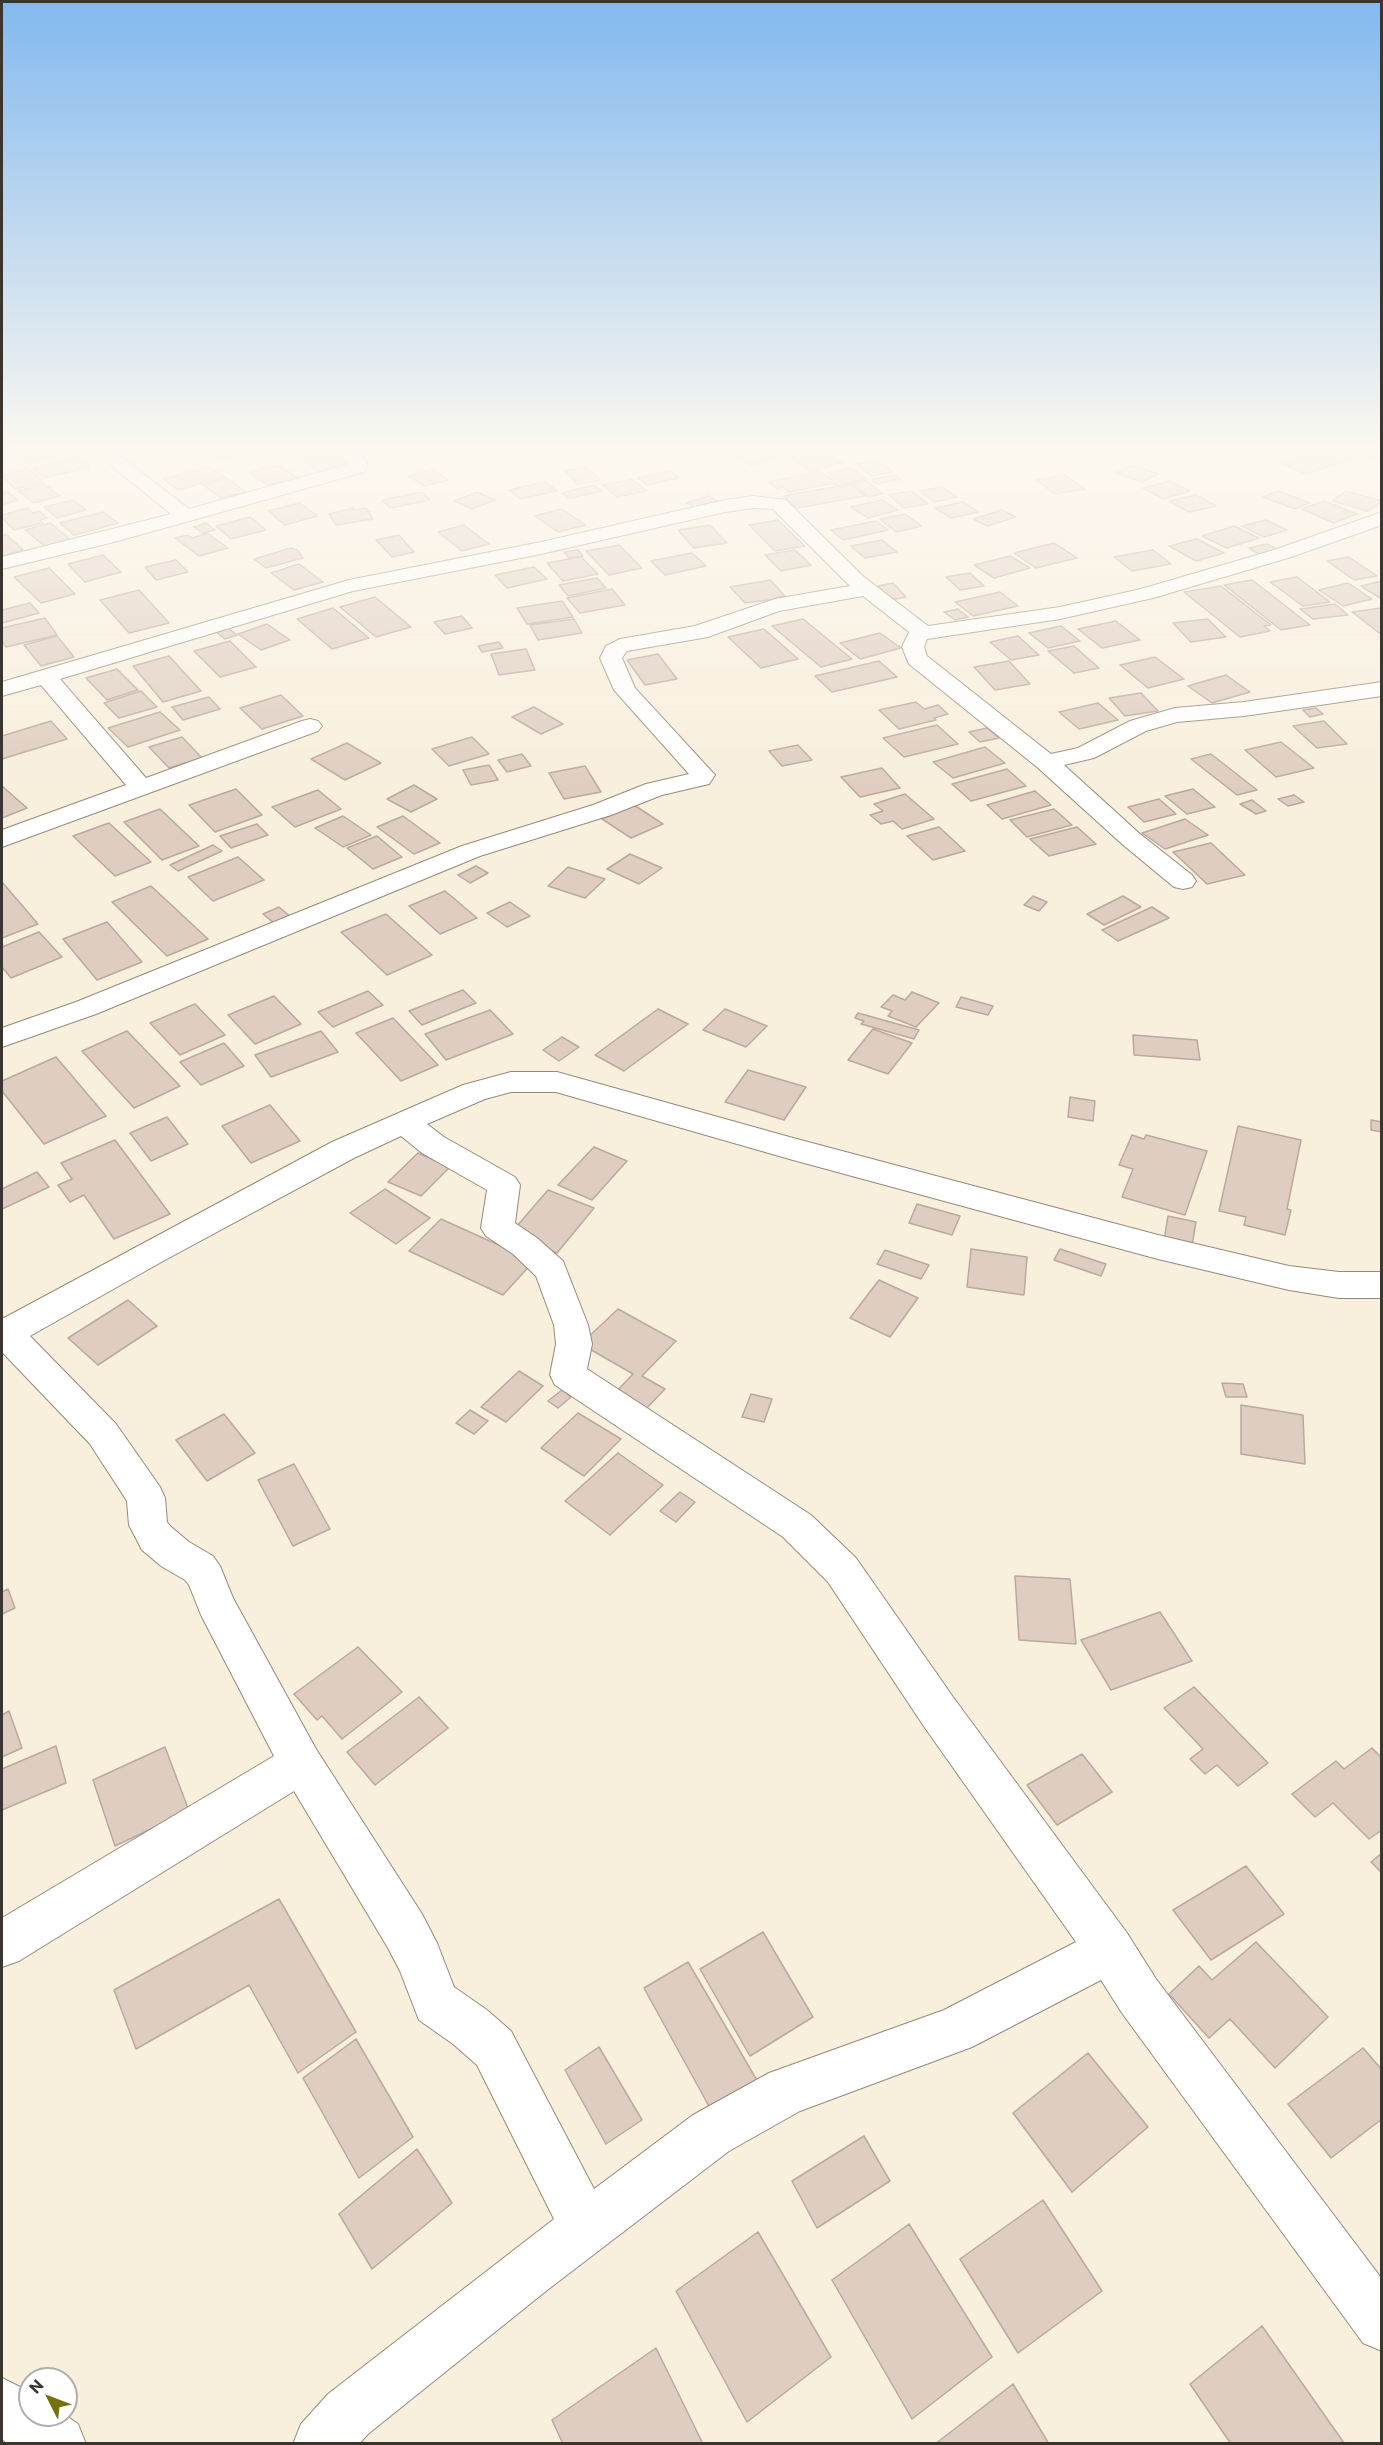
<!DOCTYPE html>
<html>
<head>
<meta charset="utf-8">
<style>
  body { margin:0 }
  #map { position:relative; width:1383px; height:2445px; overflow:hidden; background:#f8efdd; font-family:Commissioner,sans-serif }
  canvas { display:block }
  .frame { position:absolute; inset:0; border:3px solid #3a362f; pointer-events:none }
  .north { position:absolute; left:18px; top:2367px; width:60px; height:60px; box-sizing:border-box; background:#fff; border:2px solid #b0afac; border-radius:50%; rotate:312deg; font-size:16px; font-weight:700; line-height:24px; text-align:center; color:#3a362f }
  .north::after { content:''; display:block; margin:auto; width:21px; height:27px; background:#777010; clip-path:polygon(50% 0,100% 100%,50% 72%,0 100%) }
</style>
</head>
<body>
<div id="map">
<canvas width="1383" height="2445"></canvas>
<div class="frame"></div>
<div class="north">N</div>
</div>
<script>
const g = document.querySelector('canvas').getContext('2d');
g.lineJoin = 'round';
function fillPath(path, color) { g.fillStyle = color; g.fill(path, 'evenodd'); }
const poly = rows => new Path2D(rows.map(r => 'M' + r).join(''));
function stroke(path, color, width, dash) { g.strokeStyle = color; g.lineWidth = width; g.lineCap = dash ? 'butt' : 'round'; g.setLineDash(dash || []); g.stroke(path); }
const building = poly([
  [33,447,58,447,65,454,29,462,18,451,33,447],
  [150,447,180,447,157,453,150,447],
  [212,447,269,447,221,459,207,449,212,447],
  [758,447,795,447,801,450,751,465,732,455,758,447],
  [1259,447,1304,447,1276,455,1259,447],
  [1325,448,1351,459,1306,474,1280,463,1325,448],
  [825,451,843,463,810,471,792,458,825,451],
  [334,453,349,467,319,473,304,458,334,453],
  [78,457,90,467,44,478,33,468,78,457],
  [877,460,893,472,872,476,856,464,877,460],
  [278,465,297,477,268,485,249,473,278,465],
  [1132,465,1158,474,1142,482,1116,473,1132,465],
  [210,467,225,477,178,490,163,479,210,467],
  [586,467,600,480,578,484,565,471,586,467],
  [28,468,44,482,15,489,2,476,28,468],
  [852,468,867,479,842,484,828,473,852,468],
  [433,469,449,480,425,486,408,476,433,469],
  [670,471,679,478,647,485,638,478,670,471],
  [820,471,838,484,828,484,789,492,783,487,777,489,769,482,820,471],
  [894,475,901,479,878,484,871,480,894,475],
  [1065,475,1085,489,1055,494,1036,480,1065,475],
  [227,478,246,492,221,498,203,485,227,478],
  [632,479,647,491,617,497,603,485,632,479],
  [867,481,883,494,868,497,852,483,867,481],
  [1170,481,1190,491,1163,499,1143,488,1170,481],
  [545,482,557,491,520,499,509,490,545,482],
  [44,484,60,496,34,503,18,491,44,484],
  [850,484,865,496,797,508,783,496,850,484],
  [594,485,602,491,570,498,562,493,594,485],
  [942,487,957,497,934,502,920,491,942,487],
  [912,491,928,504,904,508,889,495,912,491],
  [1278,491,1310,503,1295,509,1263,497,1278,491],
  [1346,491,1382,501,1382,502,1368,511,1332,501,1346,491],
  [8,492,18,500,2,505,2,494,8,492],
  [422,492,430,500,390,508,382,500,422,492],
  [477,492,495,500,472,509,454,501,477,492],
  [1196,495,1216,506,1189,512,1169,501,1196,495],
  [709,496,717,501,694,507,686,503,709,496],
  [73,500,86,510,57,518,44,507,73,500],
  [882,500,898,510,868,518,851,507,882,500],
  [1324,501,1357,514,1334,523,1302,509,1324,501],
  [963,502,979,512,951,518,935,508,963,502],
  [300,503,317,516,285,525,268,511,300,503],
  [28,508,33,513,39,511,47,518,40,520,43,523,14,530,2,518,2,515,28,508],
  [353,508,354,510,366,508,373,519,336,525,329,514,353,508],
  [562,509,586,525,558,532,535,516,562,509],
  [1002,510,1016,517,987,526,973,519,1002,510],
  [103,512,118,523,74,535,60,523,103,512],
  [905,514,922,526,896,532,880,519,905,514],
  [250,517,266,530,231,539,216,526,250,517],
  [778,520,805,546,775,551,749,525,778,520],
  [1266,520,1287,530,1264,537,1242,526,1266,520],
  [876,521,888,530,843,540,831,530,876,521],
  [50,523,71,540,46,547,25,530,50,523],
  [206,523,215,530,203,533,194,527,206,523],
  [464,525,489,544,462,551,438,532,464,525],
  [710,525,727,543,694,548,678,530,710,525],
  [1234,526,1259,538,1227,548,1202,536,1234,526],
  [207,533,228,548,199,556,175,538,188,535,192,538,207,533],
  [6,534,23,550,2,556,2,536,6,534],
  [399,535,414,552,392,557,376,540,399,535],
  [1197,539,1224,553,1196,561,1169,546,1197,539],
  [882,540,897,552,865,558,851,546,882,540],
  [1054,543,1077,558,1036,568,1014,553,1054,543],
  [1267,544,1278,550,1260,555,1249,548,1267,544],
  [619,545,642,568,609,575,586,551,619,545],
  [291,548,297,550,303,558,266,568,254,559,291,548],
  [578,550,583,556,569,558,564,552,578,550],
  [795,550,811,565,781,571,765,555,795,550],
  [1153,550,1171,564,1132,571,1114,557,1153,550],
  [692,553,706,566,665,575,651,561,692,553],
  [103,555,121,572,85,582,68,564,103,555],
  [1010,556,1030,568,994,578,974,565,1010,556],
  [581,557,598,574,563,581,547,563,581,557],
  [1349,557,1377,576,1354,580,1327,561,1349,557],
  [176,560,188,572,156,580,145,567,176,560],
  [299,564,323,582,294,590,271,573,299,564],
  [534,567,547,579,507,588,495,575,534,567],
  [49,568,75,594,41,603,14,577,49,568],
  [970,573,984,586,960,590,946,577,970,573],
  [1297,577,1330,602,1303,606,1270,582,1297,577],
  [597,578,606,588,568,596,559,585,597,578],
  [770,580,785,596,776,597,777,599,745,603,730,587,770,580],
  [1252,580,1310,625,1281,630,1224,585,1252,580],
  [1382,581,1380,598,1361,586,1382,581],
  [893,583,906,597,891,600,878,586,893,583],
  [1348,583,1372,599,1343,606,1319,590,1348,583],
  [1221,586,1271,625,1264,626,1270,631,1240,637,1184,592,1221,586],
  [612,589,625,605,580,613,567,598,612,589],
  [139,590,169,623,129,633,100,600,139,590],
  [1000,592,1018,606,973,616,955,602,1000,592],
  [375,597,411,627,376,637,340,607,375,597],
  [562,601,573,617,527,624,517,608,562,601],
  [30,603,39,613,2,623,2,610,30,603],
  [1335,604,1348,615,1313,619,1300,609,1335,604],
  [333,608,369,638,332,649,297,619,333,608],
  [1382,608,1382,635,1352,612,1382,608],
  [958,609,968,617,955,620,944,612,958,609],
  [462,616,472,628,445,634,434,622,462,616],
  [45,618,57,635,6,647,2,641,2,628,45,618],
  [574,619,582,633,538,640,530,625,574,619],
  [803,619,852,659,821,667,772,626,803,619],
  [1208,619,1226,637,1191,642,1173,623,1208,619],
  [1116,621,1140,640,1102,648,1078,629,1116,621],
  [267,624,290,640,261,650,238,634,267,624],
  [1061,626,1080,641,1048,648,1029,633,1061,626],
  [228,628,237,635,225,639,216,632,228,628],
  [764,629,798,659,761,668,728,637,764,629],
  [880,633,901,648,860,659,840,643,880,633],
  [57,636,74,657,41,666,24,645,57,636],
  [1018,636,1039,655,1011,660,990,642,1018,636],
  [230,641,256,667,220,677,194,651,230,641],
  [499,642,503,648,482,652,478,646,499,642],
  [1074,646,1099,668,1074,673,1048,651,1074,646],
  [526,649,535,670,499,675,491,654,526,649],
  [658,654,677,679,645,685,627,660,658,654],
  [169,656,201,691,163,702,133,666,169,656],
  [1155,657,1184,679,1148,688,1120,665,1155,657],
  [879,661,897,677,832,692,815,676,879,661],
  [1009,661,1030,684,995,690,974,667,1009,661],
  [117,669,138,690,107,700,86,678,117,669],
  [1226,675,1250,692,1212,703,1188,686,1226,675],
  [141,691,157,707,119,718,104,703,141,691],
  [1141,693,1158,711,1125,716,1109,698,1141,693],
  [281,695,303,716,262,729,240,708,281,695],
  [209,697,220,709,183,720,172,707,209,697],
  [916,702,924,709,938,705,948,714,934,718,936,720,899,729,879,710,916,702],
  [1098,703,1118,720,1079,729,1059,712,1098,703],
  [534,707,563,724,541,734,512,717,534,707],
  [1316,708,1323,714,1310,717,1303,710,1316,708],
  [160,712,180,730,128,747,108,728,160,712],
  [51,721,67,739,2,759,2,736,51,721],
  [1324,721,1347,744,1317,748,1293,726,1324,721],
  [937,725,958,744,904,757,883,738,937,725],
  [987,728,999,738,980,742,969,732,987,728],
  [182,737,202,758,169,768,149,747,182,737],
  [472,737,489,754,449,766,432,749,472,737],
  [1281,742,1314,768,1276,777,1245,750,1281,742],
  [347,743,381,763,345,780,311,759,347,743],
  [798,745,812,760,782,766,769,751,798,745],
  [985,747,1005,763,953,778,933,762,985,747],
  [522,754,531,766,507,772,498,760,522,754],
  [1211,754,1257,790,1237,795,1191,759,1211,754],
  [489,765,498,780,471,785,463,770,489,765],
  [585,766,601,792,564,799,549,773,585,766],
  [882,768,900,788,860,797,841,777,882,768],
  [1007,769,1026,786,971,801,952,784,1007,769],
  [414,785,437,799,411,812,387,799,414,785],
  [2,786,27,808,2,818,2,786],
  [236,789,262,815,215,832,189,805,236,789],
  [1193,789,1215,807,1187,814,1165,796,1193,789],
  [318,790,341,809,295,827,272,807,318,790],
  [1035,791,1051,805,1002,819,987,805,1035,791],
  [905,794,934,819,902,829,893,821,881,824,870,815,883,811,874,804,905,794],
  [1294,795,1304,802,1288,806,1278,799,1294,795],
  [1159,799,1176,814,1144,822,1128,807,1159,799],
  [1252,800,1266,811,1256,814,1240,804,1252,800],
  [634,805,663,824,631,838,602,819,634,805],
  [160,809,199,846,162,860,124,822,160,809],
  [1054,809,1072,825,1027,837,1010,820,1054,809],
  [343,816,371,835,343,847,315,828,343,816],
  [403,816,440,843,414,854,377,827,403,816],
  [1185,819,1208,835,1165,849,1142,833,1185,819],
  [109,823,151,862,115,876,73,836,109,823],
  [257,824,268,835,231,848,220,836,257,824],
  [939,827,965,851,933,860,907,836,939,827],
  [1077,827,1096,844,1049,856,1030,839,1077,827],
  [377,836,402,857,373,869,347,848,377,836],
  [1211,843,1245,875,1207,884,1173,852,1211,843],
  [213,845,222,851,178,871,170,865,213,845],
  [630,854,662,868,639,884,607,869,630,854],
  [238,857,264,880,213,901,188,877,238,857],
  [476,866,488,873,470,883,458,875,476,866],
  [568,867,605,879,585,898,548,886,568,867],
  [2,882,38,924,2,938,2,882],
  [151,886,208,939,167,956,112,902,151,886],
  [445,891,477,918,440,934,409,906,445,891],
  [1033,896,1047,902,1039,911,1024,905,1033,896],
  [1123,896,1141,907,1104,925,1087,914,1123,896],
  [510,902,530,916,507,927,487,913,510,902],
  [279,907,291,917,275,924,263,914,279,907],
  [1152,907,1169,918,1118,941,1102,930,1152,907],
  [386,914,432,955,387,975,341,932,386,914],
  [107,922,142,962,97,980,63,939,107,922],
  [39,932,62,957,11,978,2,967,2,947,39,932],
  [463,990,476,1003,422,1025,409,1011,463,990],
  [368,991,383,1005,333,1027,318,1012,368,991],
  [912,992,939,1003,916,1027,888,1016,892,1011,881,1007,893,995,905,1000,912,992],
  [274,996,301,1024,255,1044,228,1015,274,996],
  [961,997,993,1006,988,1015,956,1007,961,997],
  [195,1004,225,1035,180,1055,150,1023,195,1004],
  [658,1009,688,1024,624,1071,595,1055,658,1009],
  [725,1009,767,1026,746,1047,703,1030,725,1009],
  [490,1010,513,1034,446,1060,425,1034,490,1010],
  [858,1013,919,1030,914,1039,861,1024,864,1021,855,1018,858,1013],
  [393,1018,438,1065,401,1081,356,1033,393,1018],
  [873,1029,912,1043,888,1074,848,1060,873,1029],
  [127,1031,180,1086,134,1108,82,1051,127,1031],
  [321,1031,338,1052,271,1077,255,1055,321,1031],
  [1133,1035,1197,1040,1200,1060,1134,1055,1133,1035],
  [562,1037,579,1047,559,1061,543,1050,562,1037],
  [224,1043,244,1066,201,1085,180,1062,224,1043],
  [56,1057,106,1116,44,1144,2,1091,2,1081,56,1057],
  [748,1070,806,1087,784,1120,725,1102,748,1070],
  [1070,1097,1095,1101,1093,1121,1068,1117,1070,1097],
  [270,1105,300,1141,251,1163,222,1126,270,1105],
  [167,1117,188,1144,151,1161,130,1133,167,1117],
  [1371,1120,1382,1122,1382,1132,1371,1130,1371,1120],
  [1238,1126,1301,1140,1287,1209,1291,1210,1285,1235,1244,1225,1246,1217,1219,1211,1238,1126],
  [1132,1135,1144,1139,1146,1135,1207,1151,1185,1215,1122,1197,1133,1169,1119,1165,1132,1135],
  [115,1140,170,1214,114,1239,84,1195,70,1202,58,1185,72,1179,61,1163,115,1140],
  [594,1147,627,1161,592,1200,558,1185,594,1147],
  [418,1153,450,1167,421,1196,388,1182,418,1153],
  [37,1172,49,1187,2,1209,2,1189,37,1172],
  [385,1189,430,1218,396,1244,350,1213,385,1189],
  [548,1190,594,1208,557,1253,510,1234,548,1190],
  [917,1204,960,1216,952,1235,909,1223,917,1204],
  [1168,1216,1196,1222,1192,1245,1164,1240,1168,1216],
  [441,1219,534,1261,503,1295,409,1251,441,1219],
  [971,1249,1027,1257,1024,1295,967,1287,971,1249],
  [1060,1249,1106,1264,1101,1276,1054,1260,1060,1249],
  [885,1250,929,1265,921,1279,877,1264,885,1250],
  [879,1280,918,1298,890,1337,850,1318,879,1280],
  [128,1300,157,1326,98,1365,68,1338,128,1300],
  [618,1309,676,1341,642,1376,665,1389,645,1410,615,1393,633,1374,581,1344,618,1309],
  [519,1371,543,1386,506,1422,481,1407,519,1371],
  [1222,1383,1243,1384,1247,1397,1226,1397,1222,1383],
  [562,1390,571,1397,558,1408,548,1401,562,1390],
  [751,1394,772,1399,764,1422,742,1417,751,1394],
  [1241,1405,1303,1415,1305,1464,1241,1454,1241,1405],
  [470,1410,488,1421,474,1434,456,1423,470,1410],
  [578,1413,621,1439,584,1476,541,1448,578,1413],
  [224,1414,255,1453,207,1481,176,1440,224,1414],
  [618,1453,663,1485,610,1535,565,1501,618,1453],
  [294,1464,330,1529,293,1546,258,1480,294,1464],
  [680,1492,695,1502,676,1522,660,1511,680,1492],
  [1015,1576,1070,1579,1076,1644,1019,1640,1015,1576],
  [8,1589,15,1608,2,1614,2,1592,8,1589],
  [1160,1612,1192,1661,1111,1690,1081,1640,1160,1612],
  [358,1647,402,1692,342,1739,322,1716,317,1720,294,1694,358,1647],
  [1194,1687,1268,1763,1238,1786,1217,1765,1205,1774,1190,1759,1203,1749,1164,1708,1194,1687],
  [419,1697,448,1728,375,1785,347,1752,419,1697],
  [9,1711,22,1748,2,1757,2,1715,9,1711],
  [56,1746,66,1783,2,1810,2,1769,56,1746],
  [165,1747,189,1811,115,1846,93,1780,165,1747],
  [1372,1748,1382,1758,1382,1830,1369,1839,1333,1803,1315,1817,1292,1794,1336,1761,1344,1769,1372,1748],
  [1082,1754,1112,1792,1057,1825,1027,1785,1082,1754],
  [1382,1853,1382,1873,1371,1862,1382,1853],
  [1246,1866,1284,1914,1211,1960,1173,1910,1246,1866],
  [279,1899,356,2032,298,2073,249,1985,136,2049,114,1990,279,1899],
  [763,1932,813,2017,750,2056,700,1969,763,1932],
  [1256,1942,1328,2017,1275,2068,1230,2019,1209,2038,1169,1994,1199,1966,1212,1980,1256,1942],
  [688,1962,762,2089,716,2119,644,1988,688,1962],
  [356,2039,413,2137,359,2178,303,2078,356,2039],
  [599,2047,642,2120,606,2144,565,2070,599,2047],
  [1363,2048,1382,2070,1382,2119,1331,2158,1288,2104,1363,2048],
  [1088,2053,1148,2127,1072,2192,1013,2113,1088,2053],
  [864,2136,890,2181,817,2228,792,2181,864,2136],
  [417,2149,452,2203,372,2269,339,2214,417,2149],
  [1043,2200,1102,2291,1018,2353,960,2259,1043,2200],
  [909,2224,992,2357,912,2419,832,2280,909,2224],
  [758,2232,831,2357,747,2422,676,2291,758,2232],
  [1262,2326,1344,2443,1343,2444,1231,2444,1190,2384,1262,2326],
  [656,2348,703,2444,563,2444,552,2420,656,2348],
  [1013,2384,1049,2444,935,2444,1013,2384]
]);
fillPath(building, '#dfcdc1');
stroke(building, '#bba99e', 1.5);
const minor = poly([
  [88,447,109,447,189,509,349,464,331,447,352,447,363,457,368,466,364,472,193,520,110,543,2,569,2,557,171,514,88,447],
  [1349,447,1382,450,1382,461,1352,451,1349,447],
  [753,496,786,500,864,577,928,626,1060,607,1141,589,1274,550,1382,512,1382,525,1288,558,1153,598,1060,619,927,639,924,647,927,656,1051,754,1078,748,1130,721,1175,708,1244,702,1382,682,1382,696,1244,716,1177,722,1146,731,1094,758,1064,765,1140,834,1192,875,1196,881,1192,887,1183,889,1174,887,1122,844,1037,767,909,664,902,647,909,632,863,596,779,611,708,637,627,651,622,658,635,688,715,775,709,784,662,795,611,815,480,856,96,1014,2,1047,2,1028,76,1002,462,846,593,805,646,784,689,774,614,690,600,658,606,646,620,639,695,626,775,599,850,586,773,509,753,508,725,512,541,554,353,591,60,679,146,778,302,721,310,719,318,721,322,726,318,731,2,847,2,830,126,785,41,685,2,696,2,682,349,580,541,542,725,500,753,496],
  [511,1072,557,1072,793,1138,1158,1235,1289,1266,1339,1272,1382,1272,1382,1298,1339,1298,1289,1290,1158,1259,793,1160,556,1092,511,1092,485,1099,427,1124,444,1137,515,1177,520,1185,515,1223,537,1238,563,1261,588,1325,592,1344,587,1369,811,1515,856,1558,953,1697,1127,1933,1156,1979,1382,2279,1382,2351,1363,2343,1122,2013,1101,1980,972,2047,800,2111,729,2151,546,2291,368,2434,359,2444,293,2444,301,2424,328,2394,554,2219,477,2065,453,2044,419,2020,400,1971,388,1948,294,1791,19,1961,2,1967,2,1918,274,1756,201,1615,189,1585,185,1580,161,1566,142,1550,129,1525,127,1501,90,1444,2,1352,2,1317,4,1318,332,1142,463,1085,511,1072],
  [401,1136,422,1153,487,1190,481,1228,486,1236,513,1254,536,1276,554,1325,556,1344,550,1375,555,1385,783,1537,828,1582,923,1725,1076,1942,944,2010,769,2073,693,2115,594,2189,511,2031,487,2010,454,1987,437,1943,422,1914,316,1749,233,1598,220,1566,213,1556,189,1542,170,1526,167,1522,165,1498,160,1487,116,1424,30,1336,165,1260,354,1158,401,1136],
  [2,2378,30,2392,30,2415,65,2415,78,2424,86,2444,8,2444,2,2439,2,2378]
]);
stroke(minor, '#948b7b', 2);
fillPath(minor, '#fff');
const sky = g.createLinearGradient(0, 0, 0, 790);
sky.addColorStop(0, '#82b9ef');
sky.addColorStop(0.57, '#fcf8f0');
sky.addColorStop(1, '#fcf8f000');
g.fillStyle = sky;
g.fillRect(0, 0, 1383, 790);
</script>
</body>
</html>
